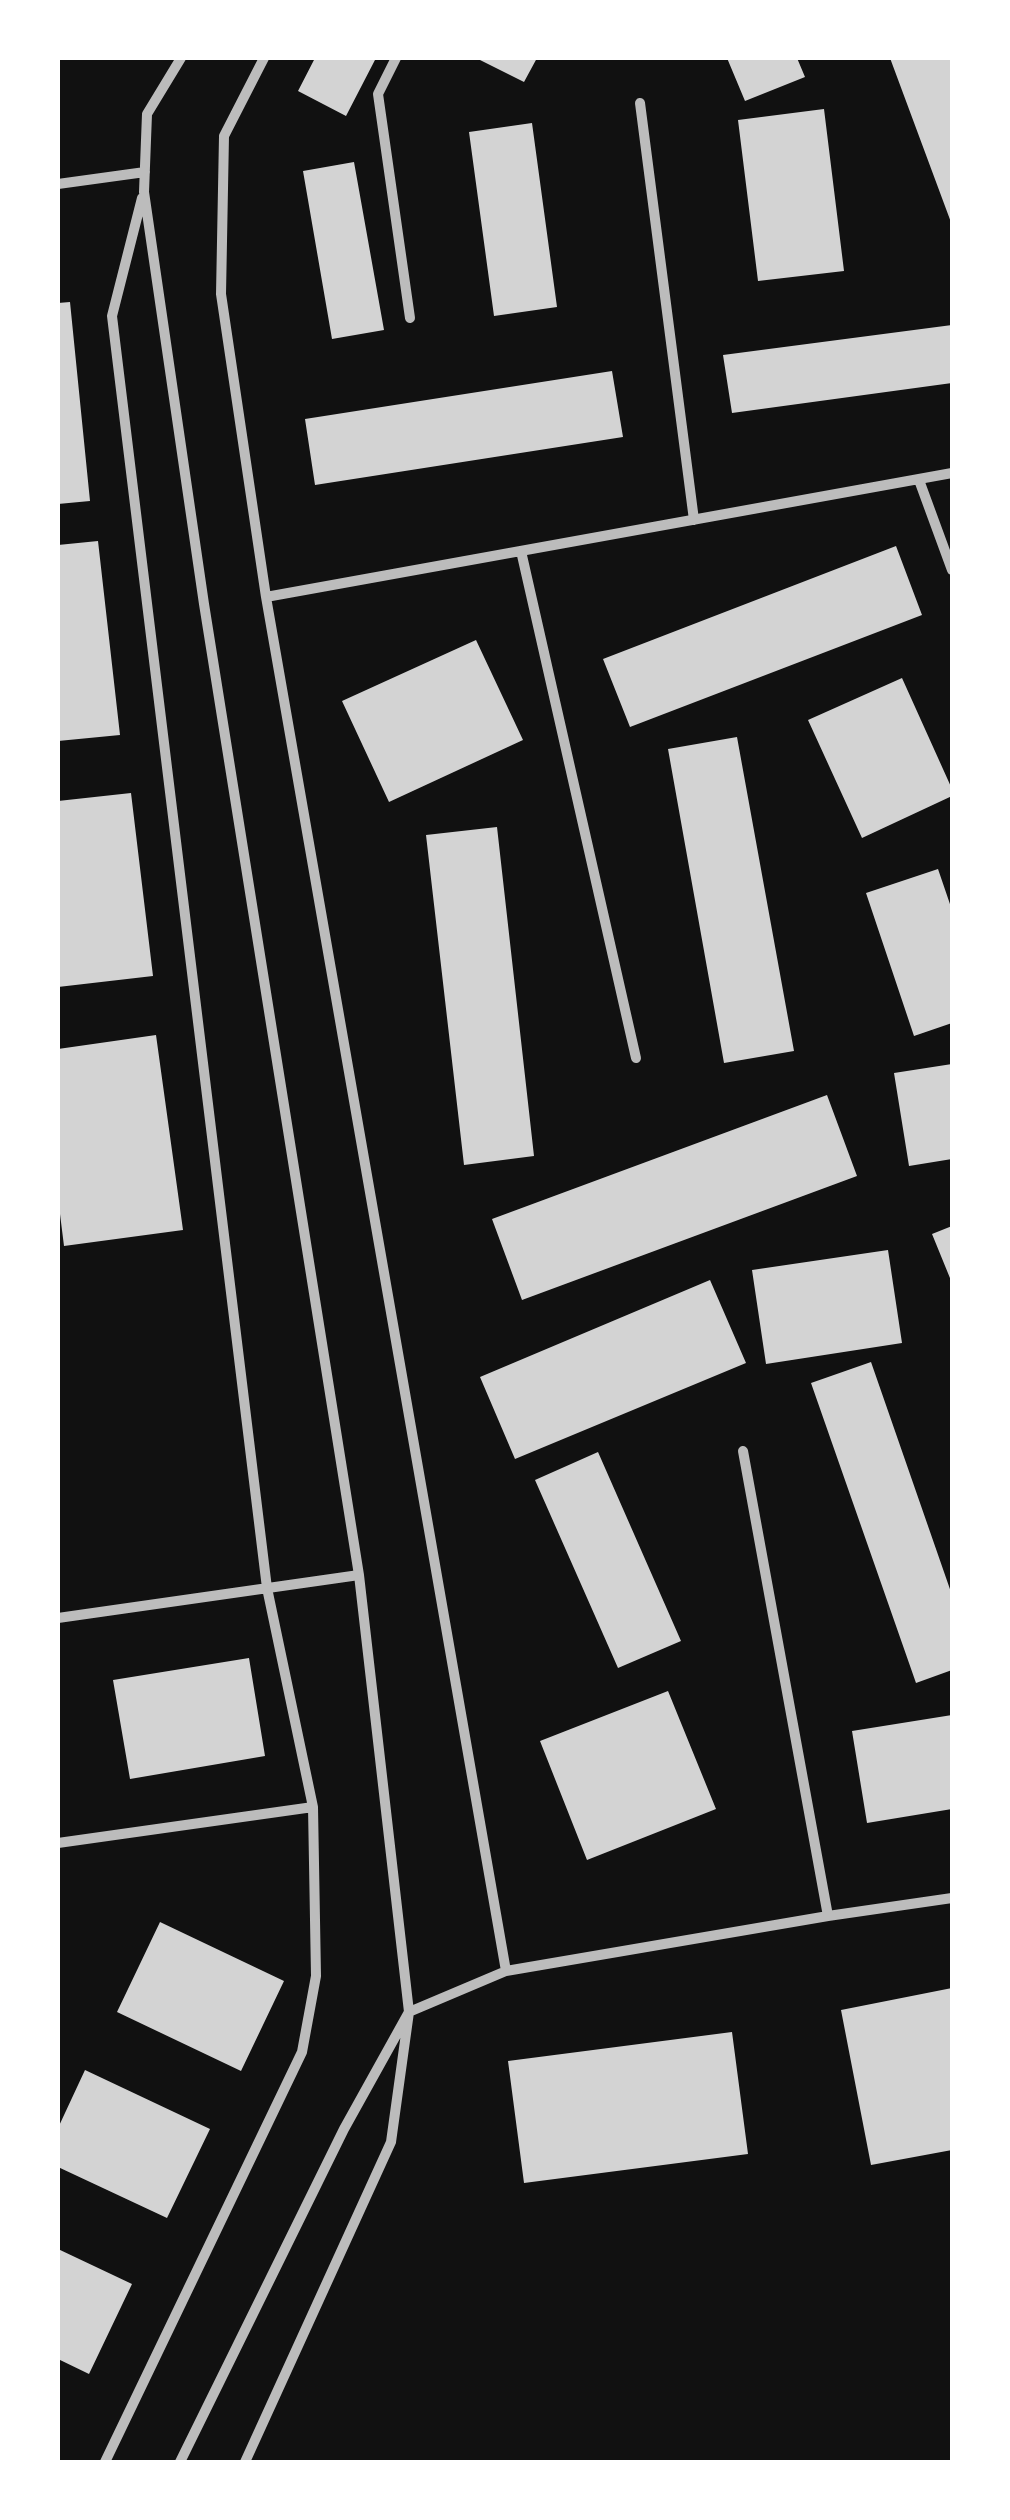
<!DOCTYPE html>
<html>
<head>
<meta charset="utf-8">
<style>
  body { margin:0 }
  #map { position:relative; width:1010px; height:2520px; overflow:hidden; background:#111; font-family:Raleway,sans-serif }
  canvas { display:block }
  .frame { position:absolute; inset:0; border:60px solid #fff; pointer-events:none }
</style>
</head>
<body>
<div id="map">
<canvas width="1010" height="2520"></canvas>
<div class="frame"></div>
</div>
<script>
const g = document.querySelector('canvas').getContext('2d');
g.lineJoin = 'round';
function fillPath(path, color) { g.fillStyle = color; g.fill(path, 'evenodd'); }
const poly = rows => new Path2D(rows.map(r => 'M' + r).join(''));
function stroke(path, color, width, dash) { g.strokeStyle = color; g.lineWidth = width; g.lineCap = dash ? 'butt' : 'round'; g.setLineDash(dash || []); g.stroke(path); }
fillPath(poly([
  [315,58,376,58,346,116,298,91],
  [476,58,537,58,524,82],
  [727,58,797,58,805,77,745,101],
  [890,58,952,58,952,225],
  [824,109,844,271,758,281,738,120],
  [532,123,557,307,494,316,469,132],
  [354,162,384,330,332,339,303,171],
  [70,302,90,501,58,504,58,303],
  [952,325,952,383,732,413,723,355],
  [612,371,623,437,315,485,305,419],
  [98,541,120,735,58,741,58,545],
  [896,546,922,615,630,727,603,659],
  [476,640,523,740,389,802,342,701],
  [902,678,952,789,952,796,862,838,808,720],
  [737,737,794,1051,724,1063,668,749],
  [131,793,153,976,58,987,58,801],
  [497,827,534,1156,464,1165,426,835],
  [938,869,952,910,952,1023,914,1036,866,893],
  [156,1035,183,1230,64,1246,58,1198,58,1049],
  [952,1064,952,1159,909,1166,894,1073],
  [827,1095,857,1176,522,1300,492,1219],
  [952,1226,952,1283,932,1234],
  [888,1250,902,1343,766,1364,752,1270],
  [710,1280,746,1363,515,1459,480,1377],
  [871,1362,952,1595,952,1670,916,1683,811,1383],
  [598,1452,681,1641,618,1668,535,1480],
  [249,1658,265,1756,130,1779,113,1680],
  [668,1691,716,1809,587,1860,540,1741],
  [952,1715,952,1809,867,1823,852,1731],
  [160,1922,284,1981,241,2071,117,2012],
  [952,1988,952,2150,871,2165,841,2010],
  [732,2032,748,2154,524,2183,508,2061],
  [85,2070,210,2129,167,2218,58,2167,58,2128],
  [58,2249,132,2284,89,2374,58,2359]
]), '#d3d3d3');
stroke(poly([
  [181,58,147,114,144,192,204,604,359,1575,409,2012,391,2142,245,2462],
  [264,58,224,136,221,294,266,597,506,1971,828,1916,952,1898],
  [396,58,378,94,410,318],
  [640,103,694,520],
  [58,184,145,172],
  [919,480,952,570],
  [521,551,636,1058],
  [266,597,952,473],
  [743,1451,828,1916],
  [58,1618,359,1575],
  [58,1843,313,1807],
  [105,2462,302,2052,316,1976,313,1807,267,1588,112,316,142,198],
  [180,2462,344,2129,409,2012,506,1971]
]), '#bcbcbc', 10);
</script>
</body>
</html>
